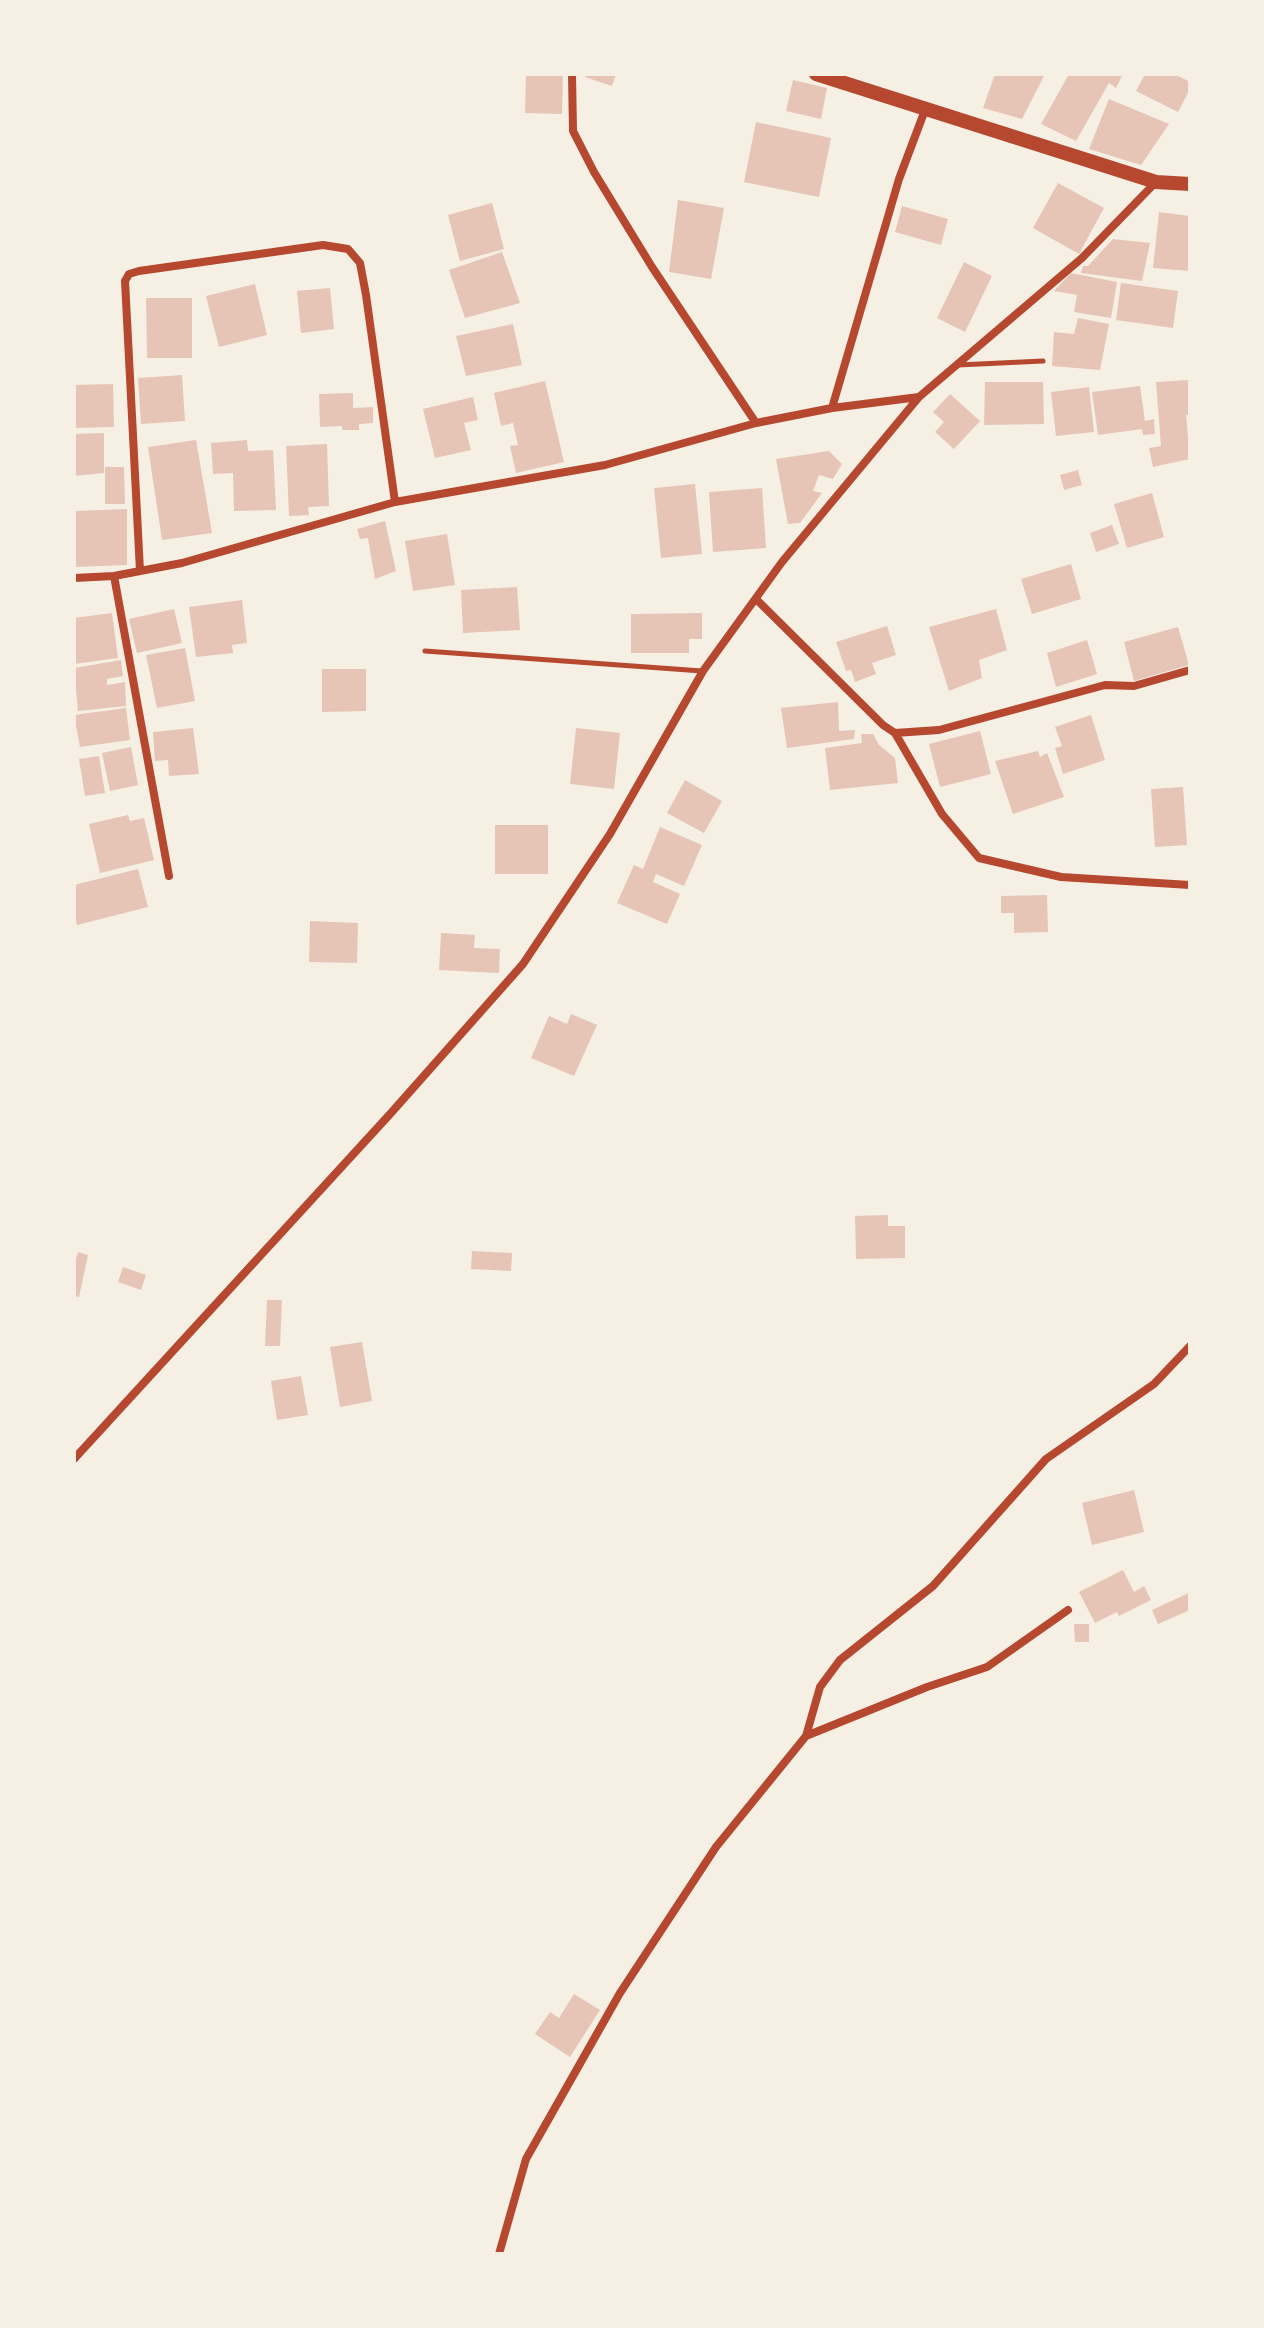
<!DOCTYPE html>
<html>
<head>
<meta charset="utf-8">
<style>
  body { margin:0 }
  #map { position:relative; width:1264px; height:2328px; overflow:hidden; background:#f6efe4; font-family:"DM Sans",sans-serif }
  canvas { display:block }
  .frame { position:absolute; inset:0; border:76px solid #f6efe4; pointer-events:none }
</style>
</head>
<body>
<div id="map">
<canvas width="1264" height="2328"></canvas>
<div class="frame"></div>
</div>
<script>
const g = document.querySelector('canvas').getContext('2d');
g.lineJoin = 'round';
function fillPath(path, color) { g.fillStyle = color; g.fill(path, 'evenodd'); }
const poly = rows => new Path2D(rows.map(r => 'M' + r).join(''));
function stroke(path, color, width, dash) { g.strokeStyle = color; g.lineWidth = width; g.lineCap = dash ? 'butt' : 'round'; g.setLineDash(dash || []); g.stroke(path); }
fillPath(poly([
  [526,74,563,74,562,114,525,113],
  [586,74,616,74,612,86,585,77],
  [995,74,1045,74,1022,119,983,108],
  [1069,74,1123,74,1116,88,1109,83,1076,141,1041,124],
  [1145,74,1174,74,1190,82,1190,89,1178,112,1136,91],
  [793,80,827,88,821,119,786,111],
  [1109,99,1169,124,1141,165,1089,149],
  [756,122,831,138,819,197,744,182],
  [1058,183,1104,208,1079,254,1033,228],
  [678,200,724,208,711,279,669,272],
  [492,203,504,249,460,261,448,215],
  [902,206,948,219,941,245,895,232],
  [1159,212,1190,216,1190,271,1153,268],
  [1113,239,1150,243,1142,281,1081,273,1083,266,1088,266],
  [502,252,520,303,465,318,449,270],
  [964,262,992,276,965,332,937,318],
  [1071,273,1117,282,1111,318,1074,312,1077,295,1054,291],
  [1121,283,1178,291,1173,328,1116,320],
  [255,284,267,335,219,347,206,296],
  [330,288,334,329,301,333,297,291],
  [146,298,192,298,192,358,147,358],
  [1078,318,1109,324,1100,370,1052,366,1054,332,1074,334],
  [513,324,522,365,466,376,456,336],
  [182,375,185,421,141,424,138,378],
  [1190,380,1190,415,1186,415,1190,459,1153,467,1149,448,1161,446,1156,382],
  [545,381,564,462,516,473,510,446,518,445,513,423,501,426,494,393],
  [985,382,1043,382,1044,424,984,425],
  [113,384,114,427,74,428,74,385],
  [1140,386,1145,421,1154,419,1155,434,1143,435,1142,429,1098,435,1092,392],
  [1089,387,1094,432,1056,436,1051,392],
  [353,393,353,408,373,407,373,423,359,424,359,430,342,430,342,426,320,427,319,394],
  [950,394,980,421,954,449,935,432,944,422,933,412],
  [473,397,478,420,464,423,471,450,435,458,423,409],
  [104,433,104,473,74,476,74,434],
  [196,440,212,533,162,540,148,447],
  [247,440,248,451,273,450,276,510,234,511,233,473,213,474,211,443],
  [327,444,329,506,308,507,309,515,289,516,286,446],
  [829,451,842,464,833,479,819,475,813,491,822,493,800,523,788,524,776,459],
  [105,467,124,467,125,504,105,504],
  [1078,470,1082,485,1064,490,1060,475],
  [695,484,702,554,661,558,654,488],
  [762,488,766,548,713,552,709,492],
  [1152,493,1164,537,1127,548,1114,504],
  [127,509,127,565,74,567,74,511],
  [385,521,396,571,375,579,368,538,360,539,357,529],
  [1112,525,1119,544,1096,552,1090,533],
  [447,534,455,585,413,591,405,541],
  [1071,564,1081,599,1032,614,1021,579],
  [517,587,520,630,463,633,461,590],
  [242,600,247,643,232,645,233,653,196,657,189,607],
  [174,609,182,643,137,653,129,619],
  [996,609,1007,650,979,660,982,678,949,691,929,627],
  [112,613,118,658,74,664,74,618],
  [702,613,702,639,689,639,689,653,631,653,631,614],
  [887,626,896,655,872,663,876,674,855,682,851,670,846,671,836,642],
  [1178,627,1189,665,1134,681,1124,642],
  [1087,640,1097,674,1056,687,1047,653],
  [185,648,195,701,157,708,146,655],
  [121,660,123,676,107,679,107,685,125,682,126,706,78,711,74,668],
  [322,669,366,669,366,711,322,712],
  [838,702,839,731,855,730,854,739,787,748,781,708],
  [126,708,130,740,80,747,74,715],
  [1091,715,1105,760,1063,774,1055,748,1062,746,1055,727],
  [193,728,199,774,169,776,168,760,155,761,153,732],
  [576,728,620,733,614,789,570,784],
  [980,731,991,774,940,787,929,744],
  [861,734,873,734,879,745,895,758,898,783,830,790,825,748,862,743],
  [131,747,138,785,110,791,102,753],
  [1038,751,1040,757,1047,753,1064,797,1013,814,995,761],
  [99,756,105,793,85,796,79,759],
  [685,780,722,801,704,833,667,813],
  [1183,787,1187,845,1155,847,1151,789],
  [128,815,130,821,144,818,154,860,100,873,89,824],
  [495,825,548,825,548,874,495,874],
  [660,827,702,845,684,886,656,874,653,882,680,894,667,924,617,903,634,865,643,869],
  [138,869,148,907,77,925,74,913,74,885],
  [1047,895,1048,932,1014,933,1014,913,1001,913,1001,896],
  [310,921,358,923,357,963,309,962],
  [441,933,475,935,474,948,500,949,499,973,439,970],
  [571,1014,597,1025,574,1076,531,1058,549,1016,567,1024],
  [888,1215,888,1226,905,1226,905,1258,856,1259,855,1216],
  [472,1251,512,1253,511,1271,471,1269],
  [78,1252,88,1255,79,1297,74,1296,74,1256,77,1257],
  [123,1267,146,1275,141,1290,118,1282],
  [267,1300,282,1300,280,1346,265,1346],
  [362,1342,372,1401,340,1407,330,1347],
  [301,1376,308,1415,277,1420,271,1381],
  [1134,1490,1144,1532,1092,1545,1082,1503],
  [1123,1570,1134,1592,1144,1586,1151,1600,1119,1616,1117,1612,1095,1623,1079,1592],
  [1189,1593,1190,1610,1158,1624,1152,1610],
  [1074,1624,1089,1624,1089,1642,1075,1642],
  [574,1994,600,2010,570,2057,535,2034,550,2012,559,2018]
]), '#e6c5b7');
stroke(poly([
  [958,365,1043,361],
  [425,651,702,671]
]), '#b5482f', 5);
stroke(poly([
  [572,74,573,131,594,172,652,267,756,423],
  [832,408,899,179,925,110],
  [140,571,125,281,129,274,139,271,323,245,348,249,360,263,366,295,395,502],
  [114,576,169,876],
  [74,578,114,576,182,563,395,502,605,465,756,423,832,408,919,397],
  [756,599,883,725,895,733,939,730,1105,685,1134,686,1190,670],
  [895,733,942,814,979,858,1061,877,1190,885],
  [74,1459,391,1113,523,964,610,834,703,671,782,562,919,397,1082,258,1156,182],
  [806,1736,927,1687,987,1667,1068,1610],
  [499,2254,526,2159,620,1993,716,1847,806,1736,820,1687,840,1660,933,1586,1046,1459,1154,1384,1190,1346]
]), '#b5482f', 8);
stroke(poly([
  [816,74,1156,182,1190,184]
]), '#b5482f', 14);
</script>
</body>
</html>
